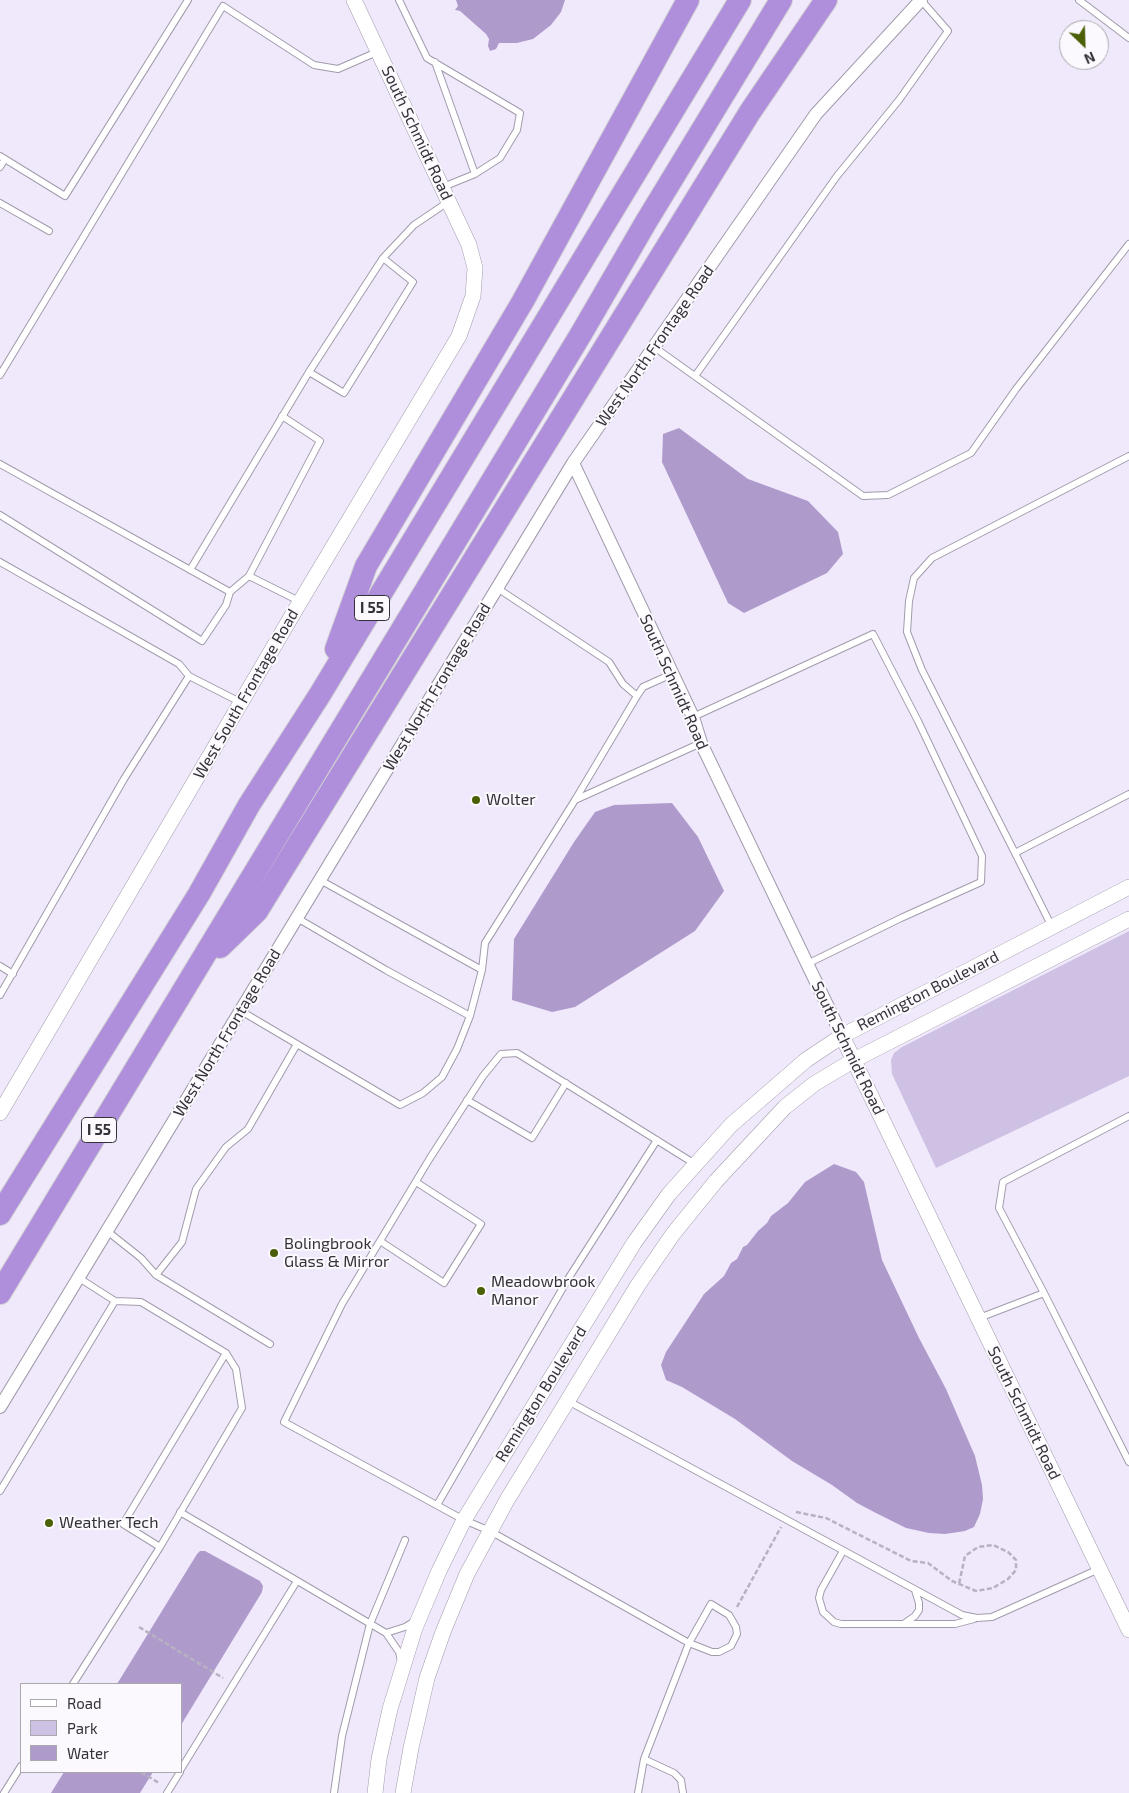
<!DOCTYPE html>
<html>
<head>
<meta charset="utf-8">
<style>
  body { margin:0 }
  #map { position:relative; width:1129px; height:1793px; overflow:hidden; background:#f0e9fb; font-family:"Exo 2",sans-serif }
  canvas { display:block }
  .legend { position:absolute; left:20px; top:1683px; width:162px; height:90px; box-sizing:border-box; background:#fbf9fd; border:1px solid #aba9ae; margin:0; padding:6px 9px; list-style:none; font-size:15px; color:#343138 }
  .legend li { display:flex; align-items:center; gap:10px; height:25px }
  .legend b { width:25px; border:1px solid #aba9ae }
  .north { position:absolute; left:1059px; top:20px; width:50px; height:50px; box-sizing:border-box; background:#fbf9fd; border:1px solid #aba9ae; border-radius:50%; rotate:156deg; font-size:14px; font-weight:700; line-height:20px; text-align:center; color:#343138 }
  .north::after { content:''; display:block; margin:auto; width:18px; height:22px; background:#4b5f06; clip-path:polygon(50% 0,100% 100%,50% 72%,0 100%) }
</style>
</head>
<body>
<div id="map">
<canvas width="1129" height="1793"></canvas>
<ul class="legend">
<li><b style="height:6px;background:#fff"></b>Road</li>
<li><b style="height:14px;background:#cec1e4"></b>Park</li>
<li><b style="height:14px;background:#ae9bcc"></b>Water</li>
</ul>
<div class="north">N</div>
</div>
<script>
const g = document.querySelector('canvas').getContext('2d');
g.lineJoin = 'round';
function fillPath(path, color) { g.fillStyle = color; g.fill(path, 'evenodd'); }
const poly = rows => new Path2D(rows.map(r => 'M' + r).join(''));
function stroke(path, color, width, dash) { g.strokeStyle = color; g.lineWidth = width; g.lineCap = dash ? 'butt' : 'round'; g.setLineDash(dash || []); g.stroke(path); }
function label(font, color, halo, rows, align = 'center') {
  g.font = font + ' "Exo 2",sans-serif'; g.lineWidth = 4; g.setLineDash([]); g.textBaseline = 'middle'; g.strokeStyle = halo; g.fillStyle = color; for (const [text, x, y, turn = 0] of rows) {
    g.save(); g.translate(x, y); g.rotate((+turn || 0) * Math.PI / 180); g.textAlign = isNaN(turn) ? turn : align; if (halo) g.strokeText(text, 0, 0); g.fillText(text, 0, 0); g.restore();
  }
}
fillPath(poly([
  [1129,931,1129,1076,936,1168,892,1074,891,1060,894,1053,902,1047]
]), '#cec1e4');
fillPath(poly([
  [456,0,565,0,561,12,551,25,533,39,517,43,499,43,496,49,490,51,488,46,489,39,486,34,460,11,455,10,458,6],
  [679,428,748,479,808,501,838,532,843,554,827,573,744,613,728,603,662,462,663,434],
  [672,803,698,837,724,891,695,931,575,1007,552,1012,512,1000,514,939,574,842,595,812,614,805],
  [834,1164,856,1172,864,1182,882,1260,919,1338,946,1389,975,1456,982,1485,983,1499,980,1514,974,1527,965,1531,945,1534,929,1533,906,1528,874,1512,857,1503,832,1485,792,1461,735,1419,682,1387,666,1380,661,1365,666,1352,704,1294,724,1276,731,1263,737,1259,743,1247,747,1245,758,1231,767,1223,771,1216,788,1203,805,1182],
  [200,1551,205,1551,260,1581,263,1586,262,1592,181,1725,181,1684,117,1684,197,1554],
  [64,1772,153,1772,140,1793,51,1793]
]), '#ae9bcc');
const service = poly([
  [399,0,427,58,520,113,517,130,500,158,475,174,443,187],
  [1079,0,1129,38],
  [435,62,475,174],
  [0,156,65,196,188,0],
  [0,167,5,159],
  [0,203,49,231],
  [654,347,863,496,888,495,971,453,1016,389,1129,244],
  [309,372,344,393,413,282,383,258],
  [0,375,223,6,314,65,338,69,377,52],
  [695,376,837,176,899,100,948,31,921,0],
  [0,464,230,592,249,576,299,601],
  [0,515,202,641,226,605,230,592],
  [0,562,179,664,189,676],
  [190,570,309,372,383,258,414,225,448,202],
  [249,576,320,441,282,416],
  [497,588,609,662,623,684,637,696],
  [693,717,873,634,918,721,982,856,981,882,901,918,807,964],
  [575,800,701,743],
  [1015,853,922,670,907,632,909,601,914,578,932,558,1129,456],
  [320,880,482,970,485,943,575,800,637,696,643,687,672,674],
  [297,918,386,970,470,1016,482,970],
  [1052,927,1015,853,1129,794],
  [0,966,13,974],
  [0,995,124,779,189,676,240,702],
  [241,1011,400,1105,423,1093,442,1077,457,1049,470,1016],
  [467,1100,532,1138,566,1083],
  [1129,1116,1003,1182,999,1208,1044,1293,1129,1462],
  [107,1231,141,1258,156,1275,182,1242,196,1189,226,1147,248,1129,297,1044],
  [380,1241,444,1283,481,1224,416,1182],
  [156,1275,270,1344],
  [979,1318,1044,1293],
  [568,1401,962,1615,977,1618,992,1617,1099,1569],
  [0,1491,115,1301],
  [437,1505,568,1279,657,1140],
  [180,1512,386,1633,399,1652,401,1661],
  [160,1547,123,1524,226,1353],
  [843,1551,821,1590,819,1598,823,1612,834,1622,841,1624,955,1624,974,1619],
  [905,1623,915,1616,919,1610,919,1603,915,1590],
  [386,1633,405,1627,415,1621],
  [73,1684,160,1547,242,1408,236,1369,226,1353,141,1302,115,1301,79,1278],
  [644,1759,689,1643,711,1604,729,1615,736,1627,737,1634,731,1646,719,1652,712,1652,689,1643,490,1531,464,1520,284,1422,342,1304,430,1158,483,1076,501,1054,517,1053,695,1164],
  [181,1769,297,1581],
  [4,1793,21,1766],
  [167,1793,180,1772],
  [334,1793,342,1736,370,1624,405,1540],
  [638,1793,644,1759,674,1773,681,1780,683,1793]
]);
const minor = poly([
  [573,463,693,717,701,743,842,1036],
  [0,1407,573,463,816,114,921,0]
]);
const tertiary = poly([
  [842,1036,1129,1630],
  [0,1113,300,602,459,336,473,296,475,268,469,245,354,0],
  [375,1793,379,1759,390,1709,415,1628,439,1571,464,1520,503,1456,634,1243,669,1194,731,1125,806,1060,842,1036,1129,887],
  [403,1793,411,1748,427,1678,443,1632,467,1574,507,1500,638,1285,673,1234,716,1181,785,1107,814,1084,854,1060,1129,919]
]);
const motorway = poly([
  [336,649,366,566,523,301,688,0],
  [220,947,257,911,750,112,826,0],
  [0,1214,199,894,249,805,319,696,740,0],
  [0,1293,581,334,646,222,781,0]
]);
stroke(service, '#a19bab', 8);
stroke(minor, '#a19bab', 14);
stroke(tertiary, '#a19bab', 16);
stroke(motorway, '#d2d2d3', 24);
stroke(poly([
  [796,1512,826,1518,911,1561,928,1563,952,1581,976,1591,993,1588,1008,1579,1016,1570,1016,1560,1008,1552,993,1545,978,1547,965,1556,959,1584],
  [737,1607,781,1527],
  [139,1627,223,1678],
  [141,1772,159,1783]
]), '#b7b1c0', 2.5, [5, 2.5]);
stroke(service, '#fff', 6);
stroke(minor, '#fff', 12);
stroke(tertiary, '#fff', 15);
stroke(motorway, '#af8fdb', 22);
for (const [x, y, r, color] of [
  [476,800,5,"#4b5f06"],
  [274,1253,5,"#4b5f06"],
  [481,1291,5,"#4b5f06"],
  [49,1523,5,"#4b5f06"]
]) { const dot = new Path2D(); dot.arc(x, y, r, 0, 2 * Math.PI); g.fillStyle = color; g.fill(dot); stroke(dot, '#fbf9fd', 2); }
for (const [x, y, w] of [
  [372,608,35],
  [99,1130,35]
]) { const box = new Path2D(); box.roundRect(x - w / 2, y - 12.5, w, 25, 4); g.fillStyle = '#fbf9fd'; g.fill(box); stroke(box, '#343138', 1); }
label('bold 15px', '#343138', null, [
  ["I 55",372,608],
  ["I 55",99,1130]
]);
label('16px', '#343138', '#fbf9fd', [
  ["South Schmidt Road",417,133,65],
  ["West North Frontage Road",655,346,-55],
  ["South Schmidt Road",674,682,66],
  ["West North Frontage Road",437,687,-59],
  ["West South Frontage Road",246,694,-60],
  ["Remington Boulevard",928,991,-27],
  ["West North Frontage Road",227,1033,-59],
  ["South Schmidt Road",848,1048,64],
  ["Remington Boulevard",541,1394,-58],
  ["South Schmidt Road",1024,1413,64]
]);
label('16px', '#343138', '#fbf9fd', [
  ["Wolter",486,800],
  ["Bolingbrook",284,1244],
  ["Glass & Mirror",284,1262],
  ["Meadowbrook",491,1282],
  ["Manor",491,1300],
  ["Weather Tech",59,1523]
], 'left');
</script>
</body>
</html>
